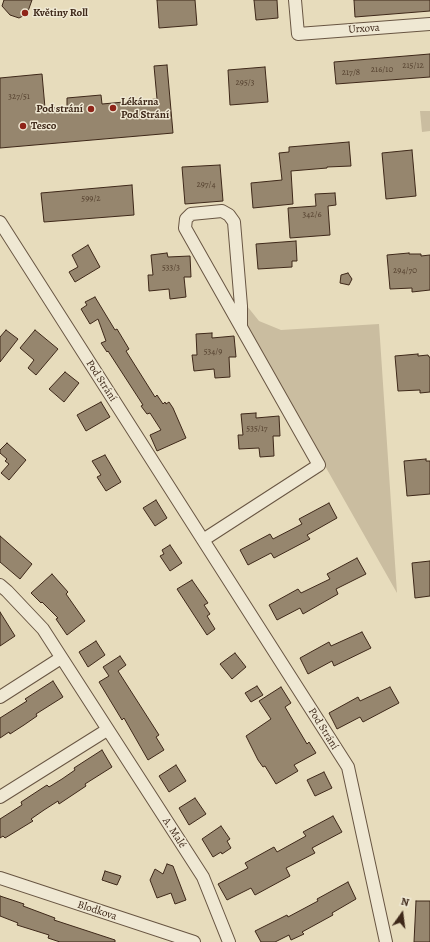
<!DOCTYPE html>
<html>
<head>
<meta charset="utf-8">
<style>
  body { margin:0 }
  #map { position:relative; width:430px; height:942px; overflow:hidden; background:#e7dcbc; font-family:Alegreya,serif }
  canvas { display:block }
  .north { position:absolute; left:382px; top:894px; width:40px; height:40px; -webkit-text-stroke:3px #efe8d3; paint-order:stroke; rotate:14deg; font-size:11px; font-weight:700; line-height:16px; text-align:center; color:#3e2819 }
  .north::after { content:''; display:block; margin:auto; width:14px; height:18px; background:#3e2819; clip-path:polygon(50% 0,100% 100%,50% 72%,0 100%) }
</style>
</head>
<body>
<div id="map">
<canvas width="430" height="942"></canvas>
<div class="north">N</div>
</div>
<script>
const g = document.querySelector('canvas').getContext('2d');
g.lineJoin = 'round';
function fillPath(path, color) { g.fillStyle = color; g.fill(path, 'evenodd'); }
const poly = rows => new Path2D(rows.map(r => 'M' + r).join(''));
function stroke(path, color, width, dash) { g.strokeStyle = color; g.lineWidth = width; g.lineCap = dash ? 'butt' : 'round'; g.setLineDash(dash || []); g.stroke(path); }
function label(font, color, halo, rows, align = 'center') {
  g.font = font + ' Alegreya,serif'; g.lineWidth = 3; g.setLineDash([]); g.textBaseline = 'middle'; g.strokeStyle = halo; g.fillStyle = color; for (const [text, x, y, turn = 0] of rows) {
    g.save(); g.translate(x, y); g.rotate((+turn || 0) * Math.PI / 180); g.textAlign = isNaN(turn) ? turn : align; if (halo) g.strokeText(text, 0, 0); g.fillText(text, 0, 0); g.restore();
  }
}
fillPath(poly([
  [430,111,430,131,422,132,420,111],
  [247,306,259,321,281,330,379,324,397,593,248,330]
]), '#cabda0');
const building = poly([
  [4,0,32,0,27,14,19,18,10,15,2,6,4,0],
  [157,0,195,0,197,25,159,28,157,0],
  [254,0,277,0,278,18,256,20,254,0],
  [354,0,430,0,430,11,355,17,354,0],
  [430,54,430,77,336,84,334,62,430,54],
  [167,65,173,133,0,148,0,78,42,74,45,108,67,107,67,98,101,95,102,104,157,99,154,66,167,65],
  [265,67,268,102,230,105,228,70,265,67],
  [349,142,351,166,327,167,327,168,291,171,293,204,253,208,251,183,282,180,279,153,289,152,289,147,349,142],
  [412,150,416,196,386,199,382,153,412,150],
  [220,165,223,201,185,204,182,167,220,165],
  [132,185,134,215,44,222,41,193,132,185],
  [335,193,336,205,328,206,330,235,290,238,288,208,316,206,315,194,335,193],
  [296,241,297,261,292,261,292,267,258,269,256,244,296,241],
  [88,245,100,267,75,282,69,272,78,267,72,255,88,245],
  [167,253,168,257,190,256,191,277,184,277,186,297,170,299,169,289,149,291,148,275,153,275,151,255,167,253],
  [409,253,409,254,421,254,421,256,430,255,430,290,412,292,412,288,390,289,387,255,409,253],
  [348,273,352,279,349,285,340,283,341,275,348,273],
  [95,297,115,330,117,329,129,349,126,351,155,397,157,395,163,404,165,402,166,404,169,402,173,408,186,438,157,451,150,435,161,430,150,413,147,414,141,406,143,405,108,351,107,352,101,343,106,341,98,319,90,324,81,309,87,305,85,302,95,297],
  [6,330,18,339,0,362,0,337,6,330],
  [35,330,58,349,36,375,28,368,34,360,20,348,35,330],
  [212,333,212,338,234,336,236,357,229,357,230,377,215,378,214,369,194,371,192,355,197,355,196,334,212,333],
  [418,354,418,356,428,355,429,357,430,357,430,392,420,393,420,390,398,391,395,356,418,354],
  [65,372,79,383,64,402,49,389,65,372],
  [101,402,110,417,86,431,77,415,101,402],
  [256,413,256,418,279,416,280,436,273,436,274,456,260,457,259,448,239,449,238,435,243,435,241,414,256,413],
  [7,443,26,460,9,480,1,473,9,464,5,461,7,459,0,453,0,450,7,443],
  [105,455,121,482,106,491,97,477,101,475,92,461,105,455],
  [426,459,426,461,430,461,430,494,407,496,404,461,426,459],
  [156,500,167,518,155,526,143,508,156,500],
  [329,503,337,518,307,535,310,539,274,558,271,553,248,565,240,550,270,534,273,539,302,524,299,519,329,503],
  [0,536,32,564,20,579,0,562,0,536],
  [170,545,182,563,170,571,160,556,164,554,162,550,170,545],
  [357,558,366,574,336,589,338,594,303,614,300,608,277,620,269,605,298,589,301,593,330,579,327,574,357,558],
  [430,561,430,596,415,598,412,563,430,561],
  [52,574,68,592,66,594,85,621,67,635,56,619,58,618,42,602,41,603,31,593,52,574],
  [192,580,208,603,204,605,210,614,207,616,215,629,207,635,177,589,192,580],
  [0,612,15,636,0,646,0,612],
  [362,632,371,648,334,666,332,661,308,674,300,658,329,642,331,646,362,632],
  [96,641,105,655,88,667,79,652,96,641],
  [235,653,246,667,232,679,220,664,235,653],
  [120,656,126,665,118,671,159,735,156,737,164,750,148,760,124,718,122,720,99,682,109,676,103,667,120,656],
  [53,681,63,697,36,714,37,716,24,725,10,734,9,732,0,738,0,718,27,701,25,699,53,681],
  [257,686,263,695,251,702,245,693,257,686],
  [281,687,291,703,285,707,307,744,309,742,316,753,294,765,298,771,276,784,265,766,263,767,258,760,246,736,271,719,259,701,281,687],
  [390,687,399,703,363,722,360,717,337,729,329,713,358,697,360,701,390,687],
  [102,750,112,767,85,784,86,786,59,804,58,801,44,810,31,819,33,821,5,838,3,836,0,838,0,819,22,805,21,802,47,785,49,787,62,779,75,770,74,768,102,750],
  [176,765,186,781,169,792,159,776,176,765],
  [324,772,332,788,315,796,307,780,324,772],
  [195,798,206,814,189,825,179,808,195,798],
  [333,816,342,832,312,848,315,853,286,868,290,876,255,895,251,888,227,900,218,884,248,868,245,863,274,847,277,852,306,836,303,832,333,816],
  [221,826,230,839,227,841,231,848,222,854,221,852,213,857,202,839,221,826],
  [167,864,173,866,186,900,175,904,171,893,157,898,150,880,155,869,163,874,167,864],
  [105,871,121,876,117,885,102,880,105,871],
  [348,882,356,899,332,913,333,915,302,932,304,934,291,940,289,935,275,942,261,942,255,931,287,915,288,917,318,901,317,899,348,882],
  [0,896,24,904,23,906,55,918,54,920,115,940,115,942,60,942,48,938,49,935,17,925,18,923,0,916,0,896],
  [416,901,430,901,430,942,414,942,416,901]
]);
fillPath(building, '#96866e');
stroke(building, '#3e2819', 1);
const minor = poly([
  [295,0,298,34,430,24],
  [0,222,348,767,386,942],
  [203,540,319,465,185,228,186,219,191,214,222,211,229,215,234,222,241,306,241,326],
  [0,585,7,591,43,629,203,877,229,942],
  [0,697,61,658],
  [0,797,107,730],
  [0,878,194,942]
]);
stroke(minor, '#685542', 14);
stroke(minor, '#efe8d3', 12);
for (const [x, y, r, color] of [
  [25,13,4,"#8f2418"],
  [113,108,4,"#8f2418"],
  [91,109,4,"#8f2418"],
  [23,126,4,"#8f2418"]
]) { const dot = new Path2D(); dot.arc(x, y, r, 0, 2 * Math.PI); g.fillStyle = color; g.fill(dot); stroke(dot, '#efe8d3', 1.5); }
label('9px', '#54402e', null, [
  ["215/12",413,66],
  ["216/10",382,70],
  ["217/8",351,73],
  ["295/3",245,83],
  ["327/51",19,97],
  ["297/4",206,185],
  ["599/2",91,199],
  ["342/6",312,215],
  ["533/3",171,268],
  ["294/70",405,271],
  ["534/9",213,352],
  ["535/17",257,429]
]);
label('bold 11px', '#3e2819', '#efe8d3', [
  ["Květiny Roll",33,13],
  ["Lékárna",121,102],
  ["Pod Strání",121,115],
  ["Pod strání",83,109,"right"],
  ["Tesco",31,126]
], 'left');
label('11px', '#3e2819', '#efe8d3', [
  ["Urxova",364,29,-4],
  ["Pod Strání",101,381,57],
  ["Pod Strání",323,729,58],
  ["A. Malé",174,833,57],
  ["Blodkova",97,911,18]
]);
</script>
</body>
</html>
